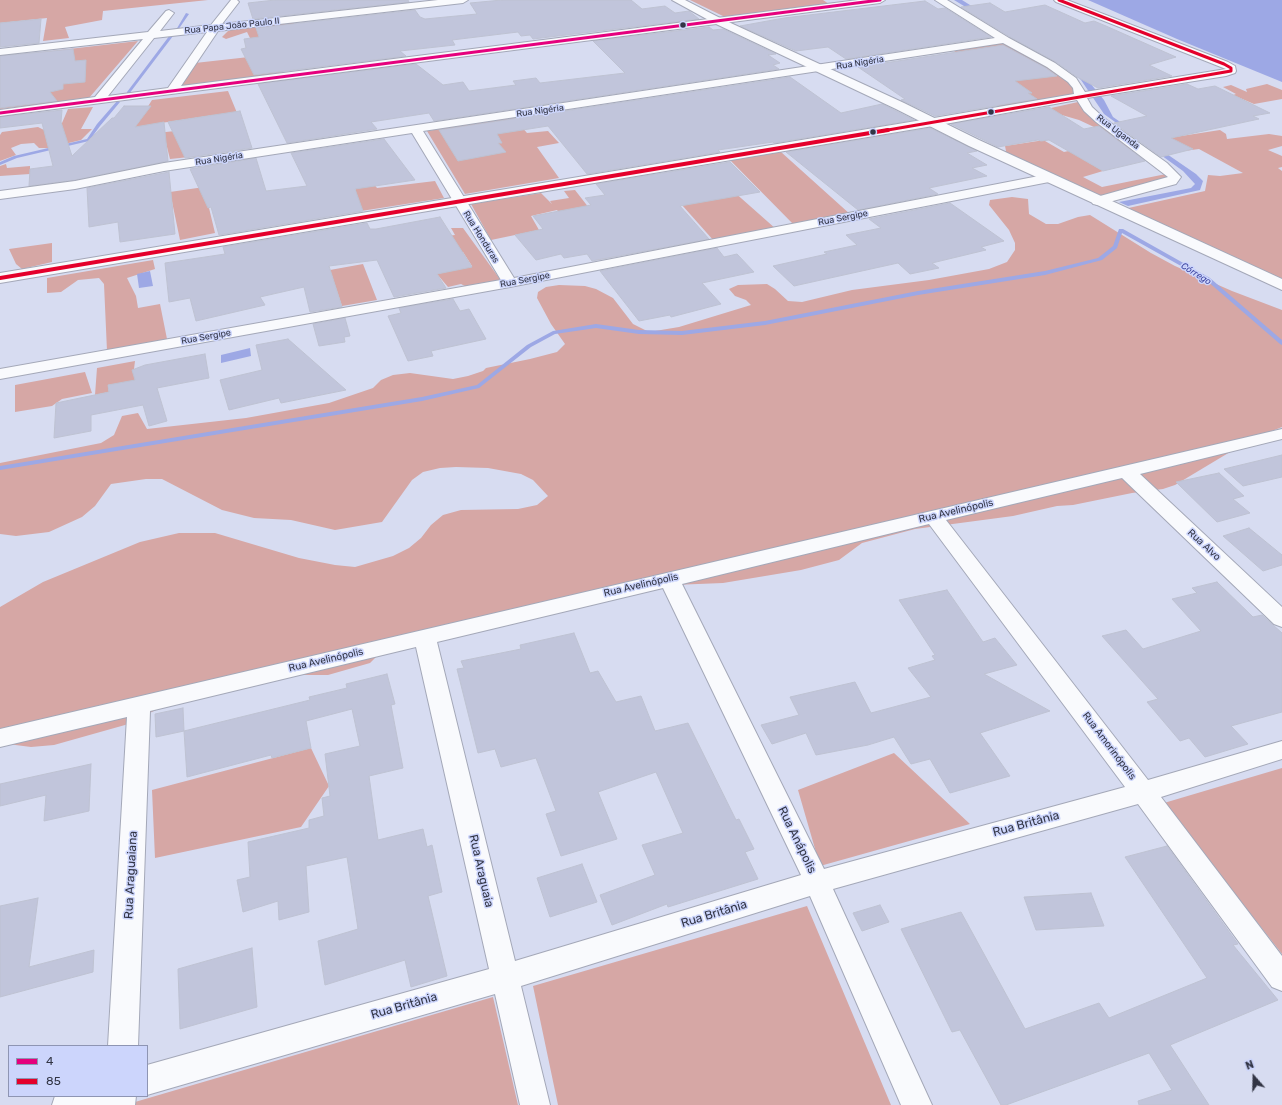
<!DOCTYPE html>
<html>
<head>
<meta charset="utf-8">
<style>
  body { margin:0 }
  #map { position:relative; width:1282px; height:1105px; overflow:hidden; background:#d7dcf1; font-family:Rubik,sans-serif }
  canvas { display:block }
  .legend { position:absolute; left:8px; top:1045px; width:140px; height:52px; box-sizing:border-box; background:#ccd5fc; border:1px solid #8e95b3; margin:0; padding:5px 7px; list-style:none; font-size:12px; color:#323545 }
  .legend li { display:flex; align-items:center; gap:8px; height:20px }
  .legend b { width:20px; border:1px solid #8e95b3 }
  .north { position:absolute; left:1234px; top:1057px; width:40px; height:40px; -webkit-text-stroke:3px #ccd5fc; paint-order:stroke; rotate:340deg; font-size:11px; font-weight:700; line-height:16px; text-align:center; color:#323545 }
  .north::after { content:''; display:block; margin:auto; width:14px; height:18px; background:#323545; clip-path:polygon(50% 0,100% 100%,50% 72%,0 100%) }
</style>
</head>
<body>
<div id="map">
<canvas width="1282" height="1105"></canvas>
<ul class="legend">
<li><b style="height:5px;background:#e5007d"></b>4</li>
<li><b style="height:5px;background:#e4002b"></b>85</li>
</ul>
<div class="north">N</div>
</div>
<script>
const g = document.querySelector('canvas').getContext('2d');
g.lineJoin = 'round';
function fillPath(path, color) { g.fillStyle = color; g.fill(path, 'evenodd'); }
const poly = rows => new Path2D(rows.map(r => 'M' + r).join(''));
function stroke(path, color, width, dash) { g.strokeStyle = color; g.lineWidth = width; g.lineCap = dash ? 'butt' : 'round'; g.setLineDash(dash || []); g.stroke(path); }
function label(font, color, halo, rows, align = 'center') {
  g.font = font + ' Rubik,sans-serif'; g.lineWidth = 3; g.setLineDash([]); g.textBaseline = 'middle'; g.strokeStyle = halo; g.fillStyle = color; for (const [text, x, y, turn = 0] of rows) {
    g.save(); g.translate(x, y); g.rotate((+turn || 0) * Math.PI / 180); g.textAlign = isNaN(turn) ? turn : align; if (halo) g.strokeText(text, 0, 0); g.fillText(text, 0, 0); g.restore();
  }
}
fillPath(poly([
  [0,0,208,0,103,11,102,20,65,27,69,38,43,41,47,18,0,23],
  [690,0,823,0,829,4,727,18],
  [282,23,294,23,303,45,252,42,247,32,226,39,222,37,230,29],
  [138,41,89,98,0,109,0,57],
  [1004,42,1048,65,1073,86,1074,92,1072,95,1000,107,970,86,969,62,954,51],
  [258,56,282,65,283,72,180,88,195,63],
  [1267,84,1282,90,1282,99,1254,104,1233,95,1236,94,1223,87,1231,85,1247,92,1246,89],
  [228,91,242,125,224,128,214,115,161,123,128,138,152,100],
  [1078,102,1094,118,1162,169,1094,127,1079,120,1055,113,1051,108],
  [93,107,81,129,92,129,81,140,48,148,39,148,34,143,21,144,11,148,16,155,0,161,0,135,2,132,38,127,44,130,62,127,62,123,68,109],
  [514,118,527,133,548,131,559,143,537,147,559,178,465,194,427,131],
  [193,129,199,156,170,159,166,143,148,134],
  [1220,130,1226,134,1227,139,1269,134,1282,136,1282,146,1268,150,1282,156,1282,167,1278,168,1282,171,1282,281,1124,209,1205,191,1208,175,1220,176,1243,173,1199,149,1184,151,1162,139],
  [1038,141,1045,141,1064,152,1073,150,1081,158,1103,171,1083,177,1102,187,1166,174,1168,177,1099,197,1001,152,1006,151,1005,146],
  [781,152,851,215,795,226,730,160],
  [6,164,7,168,30,166,30,174,0,176,0,166],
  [707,168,776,229,714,241,682,205],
  [368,177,377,188,435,181,444,198,342,214,357,200,354,179],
  [204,187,215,233,180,240,170,192],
  [575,190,621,249,614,250,618,256,597,260,557,210,531,216,539,230,491,240,471,204,541,193,552,204,550,201,569,198,564,191],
  [1012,197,1028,199,1029,214,1046,224,1058,224,1078,217,1090,215,1151,253,1175,266,1232,291,1282,310,1282,427,1239,444,1230,452,1175,485,1163,489,1132,493,1073,505,1057,506,1013,516,915,529,862,543,839,560,801,570,723,583,648,586,384,649,370,663,328,675,267,675,187,695,125,725,54,745,31,747,0,743,0,607,43,582,140,542,179,533,215,533,299,558,335,565,355,567,393,556,409,548,421,538,431,525,443,515,461,510,518,509,537,505,548,496,533,480,521,474,488,468,456,467,440,468,423,472,412,480,382,522,335,530,291,520,254,518,222,510,162,479,146,479,111,484,95,506,82,517,49,532,16,536,0,534,0,463,101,443,114,435,122,416,138,413,147,429,246,418,329,403,373,388,381,380,393,375,410,373,453,379,468,376,483,371,486,368,530,359,557,352,565,344,551,324,537,298,538,292,546,287,559,285,585,286,596,289,613,298,633,324,649,332,679,327,751,305,746,300,735,296,729,289,738,285,767,284,775,289,788,301,802,302,852,290,929,280,989,269,1007,262,1015,250,1015,243,1009,230,989,205,990,200],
  [451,228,463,228,502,282,467,287,461,284,448,287,437,274,472,266,463,252,453,252,447,236,455,235],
  [52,243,52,262,22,269,16,264,9,249],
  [153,260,155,269,127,278,136,296,138,308,160,304,167,339,107,351,104,284,99,278,78,280,61,292,47,293,47,278],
  [363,264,377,300,342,306,330,270],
  [135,361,134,369,145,369,143,382,108,385,109,392,95,395,97,368],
  [85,372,92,393,62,399,52,406,15,412,15,385],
  [311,748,329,786,301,827,155,858,152,790],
  [894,753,970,824,820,866,798,790],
  [1282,768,1282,954,1164,803],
  [807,906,891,1105,558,1105,533,986],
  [493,997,518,1105,135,1105,135,1102]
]), '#d6a7a5');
fillPath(poly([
  [954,0,962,0,1086,78,1104,100,1113,117,1196,174,1203,181,1200,190,1128,206,1119,202,1191,188,1195,184,1183,171,1104,114,1081,80,1069,69],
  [1088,0,1282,0,1282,82,1177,39],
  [150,271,153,286,139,288,137,274],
  [250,348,251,356,221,363,221,355]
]), '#9da8e5');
fillPath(poly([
  [186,13,189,14,178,30,176,30,186,13],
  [170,35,173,36,129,94,127,94,127,92,170,35],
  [117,101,120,102,100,126,89,141,17,158,0,165,0,162,14,156,87,139,97,124,117,101],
  [1119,229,1123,229,1210,278,1282,340,1282,345,1280,344,1206,280,1122,233,1117,248,1102,260,1045,275,918,295,765,325,682,335,639,334,596,328,555,334,531,347,479,388,422,401,0,470,0,466,422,397,477,385,527,345,553,331,596,324,639,330,682,331,765,321,918,291,1045,271,1098,258,1113,246,1119,229]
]), '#9da8e5');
const building = poly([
  [275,0,408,0,409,2,253,19,248,3,275,0],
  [502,0,631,0,642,9,665,6,675,13,689,11,699,19,533,39,530,35,521,36,518,32,452,40,455,45,400,51,406,56,254,75,241,49,246,48,244,39,259,37,256,28,415,10,420,17,425,19,477,14,470,3,502,0],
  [925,1,938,9,945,8,991,37,846,59,828,47,796,51,740,26,784,18,925,1],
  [990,3,1005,12,1045,5,1085,23,1094,21,1106,26,1176,57,1149,65,1172,76,1098,88,1077,77,1056,62,1010,37,961,7,990,3],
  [41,19,39,43,0,47,0,23,41,19],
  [709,27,713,30,723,29,776,54,768,55,780,63,773,65,779,69,434,121,429,113,371,122,377,129,287,143,258,84,416,64,443,85,463,82,469,91,516,85,513,81,536,78,540,83,625,73,593,41,709,27],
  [1003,45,1046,68,1057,76,1015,81,1032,93,1028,93,1037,99,935,116,901,100,905,99,858,67,1003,45],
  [73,49,75,61,86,60,85,82,63,84,63,89,50,92,57,101,0,108,0,56,73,49],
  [790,77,841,113,882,104,914,120,774,143,773,142,718,150,720,152,587,174,548,126,497,134,502,143,498,143,506,152,458,161,439,130,790,77],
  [1187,84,1198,89,1215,86,1270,113,1253,116,1259,119,1171,138,1193,149,1161,157,1114,123,1147,116,1111,96,1187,84],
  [124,106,151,106,135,127,164,122,168,161,75,180,29,186,30,169,53,166,42,123,0,128,0,117,62,110,61,122,72,156,112,118,114,118,124,106],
  [1049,107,1084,129,1099,126,1145,161,1103,171,1049,140,1041,141,1038,140,998,147,951,124,1049,107],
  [240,111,252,148,185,158,168,122,240,111],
  [930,128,977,151,967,153,987,165,972,168,987,176,929,188,938,194,858,210,786,152,930,128],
  [384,139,415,180,355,189,363,211,219,235,211,207,208,208,190,169,256,158,266,191,307,186,291,153,384,139],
  [730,162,760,192,680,206,709,239,592,261,587,254,564,258,561,254,536,260,515,235,543,229,533,216,591,205,585,198,605,195,596,184,730,162],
  [169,172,175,234,120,242,118,222,89,227,87,188,169,172],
  [950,203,1004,241,981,247,986,250,932,263,939,268,910,274,898,263,794,286,773,266,827,254,824,252,857,245,846,235,881,228,869,219,950,203],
  [440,217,472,267,437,274,446,288,394,297,377,260,329,266,342,307,310,312,304,287,260,297,265,305,196,321,190,298,169,302,165,263,225,254,223,247,367,223,370,229,376,229,440,217],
  [717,248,724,257,737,254,754,272,702,283,721,304,671,317,670,315,639,321,600,271,717,248],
  [453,299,460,311,469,309,486,339,431,351,433,356,408,361,388,316,401,313,399,308,453,299],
  [345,318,350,336,344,337,345,342,319,346,313,324,345,318],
  [288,339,346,390,281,403,279,398,229,410,220,380,262,370,256,345,288,339],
  [205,354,209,378,157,388,167,421,149,426,143,405,91,415,91,431,54,438,56,403,109,392,108,385,135,380,132,370,145,365,205,354],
  [1282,455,1282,477,1243,486,1224,469,1282,455],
  [1219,473,1244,496,1233,499,1250,513,1217,522,1176,482,1219,473],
  [1249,528,1282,555,1282,565,1263,571,1223,536,1249,528],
  [1217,582,1253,617,1262,615,1282,633,1282,712,1231,726,1248,744,1205,757,1189,738,1180,741,1147,702,1158,699,1102,636,1126,630,1143,649,1201,631,1172,599,1197,593,1192,588,1217,582],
  [947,590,983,642,995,638,1017,665,984,674,1050,711,980,733,1010,776,950,793,930,759,911,764,894,737,868,745,816,755,806,733,772,744,761,725,799,715,790,697,855,682,871,713,931,697,908,668,935,660,932,656,935,655,899,600,947,590],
  [574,633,590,673,598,671,616,702,641,696,655,731,688,723,736,820,739,819,754,849,745,852,758,879,668,907,667,904,612,925,600,895,655,875,642,845,683,833,656,772,598,792,617,839,561,856,546,814,556,811,536,758,501,767,495,749,478,753,457,669,464,668,461,661,521,649,520,645,574,633],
  [387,674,395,704,391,705,403,768,369,776,378,840,423,829,427,847,432,845,442,892,428,896,447,976,411,987,405,960,325,985,318,941,358,929,347,857,306,866,309,912,279,920,278,901,243,912,237,880,250,877,248,842,309,828,309,820,324,816,322,798,330,796,325,754,360,746,352,709,306,721,311,748,272,758,271,755,187,777,184,731,310,700,309,697,347,688,346,684,387,674],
  [183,708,184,731,156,737,155,714,183,708],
  [91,764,89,811,44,821,46,795,0,806,0,784,91,764],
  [1167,846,1238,944,1233,945,1278,1000,1170,1045,1209,1105,1139,1105,1138,1101,1172,1090,1149,1053,1006,1105,1001,1105,960,1030,952,1032,901,929,961,912,1025,1029,1099,1003,1109,1018,1207,978,1125,857,1167,846],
  [582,864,597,902,550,917,537,878,582,864],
  [1091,893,1104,926,1036,930,1024,897,1091,893],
  [38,898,29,967,94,950,93,972,0,997,0,906,38,898],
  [880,905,889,922,862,931,853,913,880,905],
  [252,948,257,1007,180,1029,178,969,252,948]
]);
fillPath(building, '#c1c5db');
stroke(building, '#bec2d2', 1);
const street = poly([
  [231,0,237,0,239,2,222,24,438,0,468,0,463,3,218,31,181,86,858,0,885,0,880,3,0,116,0,110,95,97,143,39,0,55,0,49,148,32,166,11,169,10,174,13,160,31,211,25,231,0],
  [207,32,168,88,108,96,154,38,207,32],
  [935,0,947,0,1009,38,1055,63,1076,78,1085,92,1226,69,1056,2,1054,0,1067,0,1228,62,1235,66,1236,71,1235,73,1226,76,1087,98,1092,107,1104,118,1167,163,1181,177,1176,184,1098,205,1093,204,1091,201,1093,198,1168,177,1096,122,1084,111,1077,100,934,126,930,124,928,122,930,120,934,118,1074,94,1073,88,1068,82,1047,67,1003,43,423,131,514,278,1049,174,1054,175,1055,178,1054,181,1049,182,510,287,0,379,0,369,501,280,412,133,164,171,75,189,0,199,0,191,75,181,164,163,995,38,935,0],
  [1282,429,1282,439,1140,474,1282,607,1282,627,1274,624,1122,478,946,520,1148,780,1282,741,1282,759,1161,797,1282,956,1282,991,1272,987,1138,804,833,889,932,1105,901,1105,810,896,521,986,550,1105,520,1105,495,994,147,1095,147,1065,489,969,416,647,150,711,138,1046,108,1046,127,717,0,747,0,729,1282,429],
  [929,524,1125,787,824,869,682,584,929,524],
  [663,588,801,875,515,961,437,642,663,588],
  [55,1096,136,1096,135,1105,52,1105,55,1096]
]);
const secondary = poly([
  [934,118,939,119,940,122,939,125,0,283,0,273,934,118]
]);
const primary = poly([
  [672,0,685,0,722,19,904,103,979,140,1282,279,1282,290,969,146,896,109,714,23,672,0]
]);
stroke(street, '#a4a8b8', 2);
stroke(secondary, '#a4a8b8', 2);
stroke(primary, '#a4a8b8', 2);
fillPath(street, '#f9fafd');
fillPath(secondary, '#f9fafd');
fillPath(primary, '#f9fafd');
stroke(poly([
  [0,113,880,0]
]), '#e5007d', 3);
stroke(poly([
  [882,131,1231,71,1231,68,1224,64,1059,0]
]), '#e4002b', 3);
stroke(poly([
  [0,278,888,130]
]), '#e4002b', 4);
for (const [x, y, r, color] of [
  [683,25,3.5,"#323545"],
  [991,112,3.5,"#323545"],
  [873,132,3.5,"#323545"]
]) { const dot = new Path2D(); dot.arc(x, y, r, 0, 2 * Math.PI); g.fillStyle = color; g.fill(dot); stroke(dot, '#ccd5fc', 1.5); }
label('9px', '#323545', '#ccd5fc', [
  ["Rua Papa João Paulo II",232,26,-6],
  ["Rua Nigéria",860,63,-9],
  ["Rua Nigéria",540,111,-8],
  ["Rua Uganda",1118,132,37],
  ["Rua Nigéria",219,159,-9],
  ["Rua Sergipe",843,218,-11],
  ["Rua Honduras",481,237,58],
  ["Rua Sergipe",525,280,-11],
  ["Rua Sergipe",206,337,-10]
]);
label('italic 9px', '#3d449f', '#ccd5fc', [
  ["Córrego",1196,274,32]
]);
label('10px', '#323545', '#ccd5fc', [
  ["Rua Avelinópolis",956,511,-13],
  ["Rua Alvo",1204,545,43],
  ["Rua Avelinópolis",641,585,-13],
  ["Rua Avelinópolis",326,660,-13],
  ["Rua Amorinópolis",1109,746,53]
]);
label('12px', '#323545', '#ccd5fc', [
  ["Rua Britânia",1026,824,-15],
  ["Rua Anápolis",797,840,64],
  ["Rua Araguaia",481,871,77],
  ["Rua Araguaiana",131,875,-87],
  ["Rua Britânia",714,914,-17],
  ["Rua Britânia",404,1006,-16]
]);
</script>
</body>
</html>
